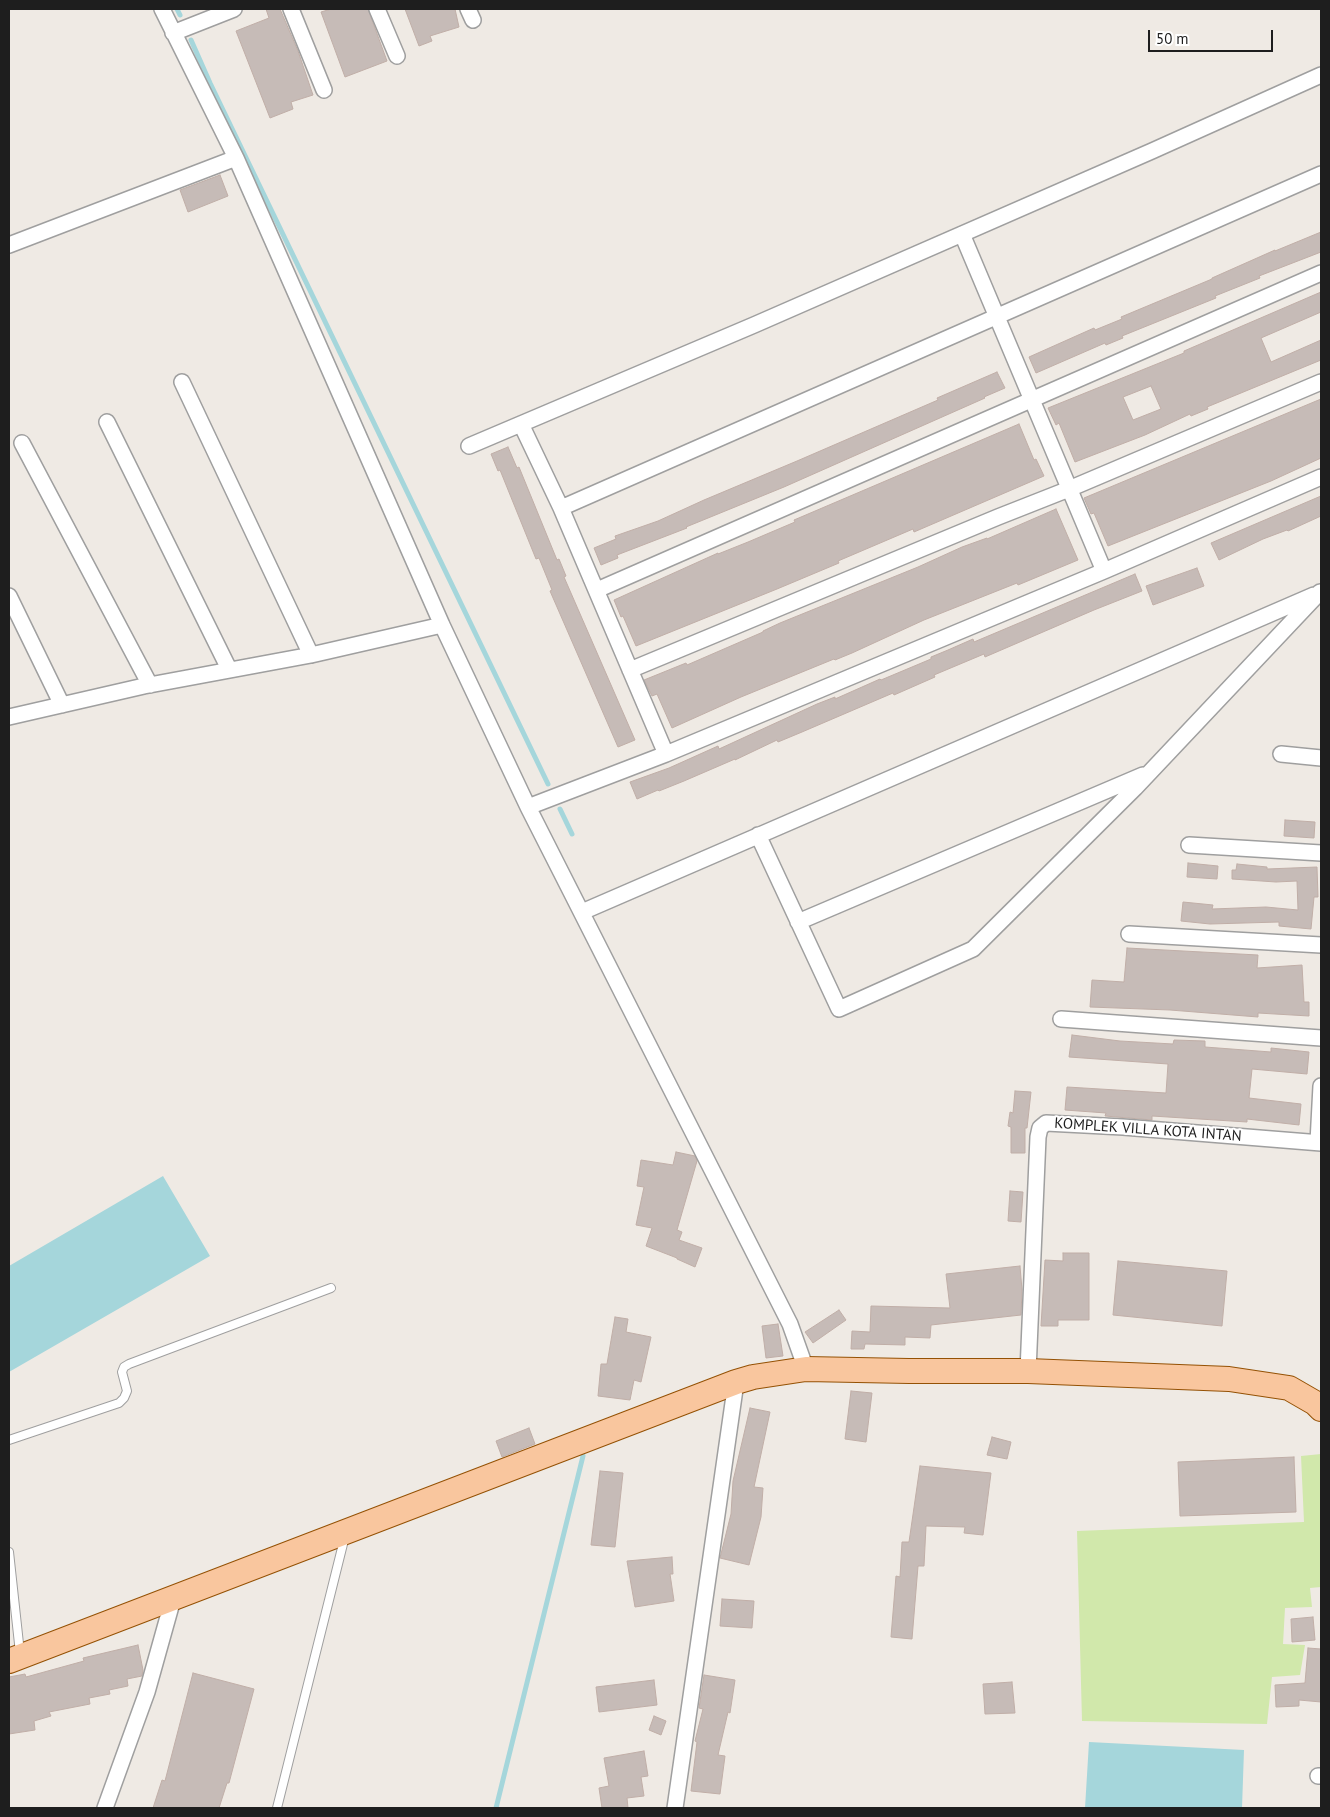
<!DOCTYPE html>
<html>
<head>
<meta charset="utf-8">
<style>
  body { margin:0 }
  #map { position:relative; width:1330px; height:1817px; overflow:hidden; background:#efeae4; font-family:"PT Sans",sans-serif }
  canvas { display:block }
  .frame { position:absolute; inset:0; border:10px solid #1e1e1e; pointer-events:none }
  .scale { position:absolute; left:1148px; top:30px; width:125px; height:22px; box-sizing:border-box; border:2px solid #1e1e1e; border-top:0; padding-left:6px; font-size:15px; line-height:18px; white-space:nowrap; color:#1e1e1e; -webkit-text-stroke:4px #fff; paint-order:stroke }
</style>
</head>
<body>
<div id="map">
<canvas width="1330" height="1817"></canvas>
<div class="frame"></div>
<div class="scale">50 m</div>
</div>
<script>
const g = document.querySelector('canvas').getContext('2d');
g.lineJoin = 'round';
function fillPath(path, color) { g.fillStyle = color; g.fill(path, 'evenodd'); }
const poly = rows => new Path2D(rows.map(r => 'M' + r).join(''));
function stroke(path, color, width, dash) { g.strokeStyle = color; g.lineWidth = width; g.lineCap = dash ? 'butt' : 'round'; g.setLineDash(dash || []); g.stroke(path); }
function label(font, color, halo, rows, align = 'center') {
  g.font = font + ' "PT Sans",sans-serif'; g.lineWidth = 4; g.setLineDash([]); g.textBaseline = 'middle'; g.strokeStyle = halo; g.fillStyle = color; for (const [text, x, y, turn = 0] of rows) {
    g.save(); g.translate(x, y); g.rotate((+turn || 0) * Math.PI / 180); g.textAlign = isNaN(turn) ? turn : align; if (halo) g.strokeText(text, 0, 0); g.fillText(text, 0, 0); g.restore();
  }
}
fillPath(poly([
  [1321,1454,1321,1587,1310,1588,1312,1607,1285,1608,1283,1644,1305,1645,1300,1675,1272,1677,1267,1724,1082,1721,1077,1531,1304,1522,1301,1456]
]), '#d1e8ab');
fillPath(poly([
  [163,1176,210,1256,9,1372,9,1266],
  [1089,1742,1244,1750,1242,1808,1085,1808]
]), '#a5d6db');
stroke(poly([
  [177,9,180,15],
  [191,40,210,83,548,784],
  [560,809,572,834],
  [496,1808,583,1456]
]), '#a5d6db', 5);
const building = poly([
  [266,9,280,9,298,51,313,95,291,102,293,109,270,118,236,31,269,18,266,9],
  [331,9,368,9,387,61,345,77,321,12,331,9],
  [405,9,455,9,459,27,430,36,432,41,419,46,405,9],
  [220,175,228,196,188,212,180,190,220,175],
  [1321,232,1321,252,1259,276,1260,278,1215,296,1216,298,1122,336,1123,338,1106,345,1105,343,1036,373,1029,357,1094,328,1095,330,1122,319,1121,317,1212,279,1212,278,1275,250,1275,251,1321,232],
  [1321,292,1321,312,1261,338,1271,362,1321,340,1321,360,1207,407,1208,409,1191,416,1190,414,1145,435,1075,462,1059,423,1056,425,1048,408,1184,353,1184,351,1321,292],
  [1151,386,1161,409,1133,420,1123,397,1151,386],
  [997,372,1005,388,984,397,985,398,784,487,686,527,687,528,617,555,618,558,601,565,594,548,616,539,615,536,658,521,704,500,797,461,938,400,937,398,997,372],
  [1321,399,1321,458,1271,481,1108,546,1094,513,1091,514,1084,498,1321,399],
  [1019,424,1034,460,1036,459,1044,476,914,532,913,529,838,561,839,563,777,589,636,646,623,616,621,617,614,600,718,553,718,554,748,542,795,522,794,520,1019,424],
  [508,447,517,468,519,467,557,560,559,559,566,576,564,577,635,740,618,747,550,591,552,590,539,558,536,559,500,470,498,471,491,454,508,447],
  [1321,496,1321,516,1288,531,1287,530,1263,539,1219,560,1211,543,1321,496],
  [1056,509,1078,560,1018,585,1017,583,924,620,852,653,835,660,834,659,741,697,672,728,657,694,652,696,644,680,686,663,687,665,763,632,763,631,780,623,918,567,962,547,987,538,987,539,1056,509],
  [1197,568,1204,586,1153,605,1146,586,1197,568],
  [1135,574,1142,591,1094,610,985,657,984,654,934,675,935,677,894,695,893,693,802,732,778,742,777,740,735,760,735,759,684,781,659,791,658,790,637,799,630,782,669,768,718,746,719,749,817,704,835,697,835,699,880,679,881,680,931,659,931,657,948,650,973,639,974,642,1135,574],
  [1285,820,1315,822,1314,838,1284,836,1285,820],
  [1188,863,1218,866,1217,879,1187,877,1188,863],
  [1237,864,1267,867,1267,869,1317,867,1318,897,1314,897,1311,929,1279,926,1279,922,1210,924,1181,921,1183,902,1213,905,1212,909,1266,907,1298,910,1297,881,1276,882,1232,879,1232,870,1236,870,1237,864],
  [1127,948,1258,955,1257,968,1302,965,1304,1002,1309,1002,1309,1016,1258,1013,1258,1017,1170,1010,1090,1007,1092,980,1124,982,1127,948],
  [1072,1035,1120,1041,1173,1044,1174,1040,1205,1041,1205,1047,1271,1052,1271,1048,1309,1052,1307,1074,1252,1069,1249,1098,1301,1104,1299,1125,1247,1119,1247,1122,1152,1116,1152,1120,1105,1116,1106,1113,1065,1110,1067,1087,1166,1093,1168,1064,1069,1057,1072,1035],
  [1015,1091,1031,1092,1027,1128,1025,1128,1025,1153,1011,1153,1011,1127,1008,1126,1010,1112,1013,1113,1015,1091],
  [676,1152,695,1156,697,1161,677,1230,682,1232,679,1240,702,1248,695,1267,677,1259,677,1258,646,1246,652,1228,636,1225,644,1187,637,1186,641,1160,673,1165,676,1152],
  [1010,1191,1023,1192,1021,1222,1008,1221,1010,1191],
  [1063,1253,1089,1253,1089,1320,1058,1320,1058,1326,1041,1326,1045,1260,1063,1261,1063,1253],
  [1118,1261,1227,1271,1222,1326,1113,1315,1118,1261],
  [1020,1266,1022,1290,1021,1315,931,1325,930,1338,905,1337,905,1345,865,1344,864,1349,851,1349,852,1331,870,1332,871,1306,950,1308,946,1274,1020,1266],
  [839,1310,846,1320,813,1343,805,1332,839,1310],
  [615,1317,628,1319,626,1332,651,1337,641,1382,634,1380,630,1400,598,1396,601,1364,607,1364,615,1317],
  [778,1324,783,1356,766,1358,762,1326,778,1324],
  [851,1391,872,1393,866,1442,845,1439,851,1391],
  [750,1408,770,1412,754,1487,763,1488,761,1517,749,1565,720,1558,731,1514,733,1481,750,1408],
  [529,1428,535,1444,502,1457,496,1441,529,1428],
  [992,1437,1011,1442,1007,1459,987,1455,992,1437],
  [1294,1457,1296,1512,1180,1516,1178,1462,1294,1457],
  [920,1466,991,1473,983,1535,964,1533,965,1527,926,1526,924,1566,918,1566,912,1639,891,1637,896,1576,900,1577,902,1542,909,1542,920,1466],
  [600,1471,623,1473,615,1547,591,1545,600,1471],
  [672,1557,673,1574,670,1574,674,1601,635,1607,627,1561,672,1557],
  [722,1599,754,1601,752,1628,720,1626,722,1599],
  [1313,1617,1315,1640,1292,1642,1291,1619,1313,1617],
  [138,1645,143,1670,142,1676,127,1679,128,1686,109,1690,110,1694,89,1698,90,1704,49,1712,51,1716,34,1721,35,1730,9,1734,9,1677,25,1674,26,1677,84,1661,83,1658,138,1645],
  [1308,1648,1321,1649,1321,1702,1299,1700,1299,1706,1276,1707,1275,1685,1305,1683,1308,1648],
  [193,1673,254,1689,229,1783,227,1783,219,1808,153,1808,162,1780,165,1781,193,1673],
  [704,1675,735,1680,730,1713,728,1712,718,1755,725,1756,720,1794,691,1791,697,1742,695,1741,703,1709,699,1708,704,1675],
  [654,1680,657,1705,599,1712,596,1687,654,1680],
  [1012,1682,1015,1713,985,1714,983,1684,1012,1682],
  [654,1716,666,1721,661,1735,649,1730,654,1716],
  [644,1751,648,1776,641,1777,644,1796,627,1798,628,1808,602,1808,599,1788,609,1786,604,1758,644,1751]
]);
fillPath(building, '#c6bbb7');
stroke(building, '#c0aea7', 1);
const service = poly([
  [9,1440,119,1403,124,1398,127,1391,122,1372,124,1367,129,1364,331,1288],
  [9,1552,20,1653],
  [277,1808,345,1536]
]);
const minor = poly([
  [162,9,236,158,442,625,528,807,790,1324,806,1369],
  [291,9,324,90],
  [377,9,397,56],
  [468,9,473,20],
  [173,33,234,9],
  [962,234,1104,571],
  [9,245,236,158],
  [182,382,311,655],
  [107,422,229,669],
  [521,424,561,508,666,754],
  [22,443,150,685],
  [469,446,754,325,1152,151,1321,75],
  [561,508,1321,174],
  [597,590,1321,273],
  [9,596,62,705],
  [630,670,998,517,1069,489,1321,382],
  [9,717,144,686,311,655,442,625],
  [1281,754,1321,758],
  [528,807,666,754,1104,571,1321,477],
  [758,835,839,1009,973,949,1135,788,1320,592],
  [1189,845,1321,853],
  [582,912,1314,595],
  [798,922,1143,775],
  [1129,934,1321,945],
  [1061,1019,1321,1038],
  [1318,1142,1321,1086],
  [1028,1371,1038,1137,1040,1128,1046,1123,1123,1127,1321,1143],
  [1318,1776,1321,1776],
  [105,1808,147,1692,173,1599],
  [675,1808,736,1382]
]);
const primary = poly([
  [9,1661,736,1382,753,1377,806,1369,909,1371,1028,1371,1229,1379,1289,1388,1315,1403,1321,1409]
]);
stroke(service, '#9f9f9f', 10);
stroke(minor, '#9f9f9f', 18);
stroke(primary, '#945104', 26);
stroke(service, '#fff', 8);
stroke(minor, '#fff', 15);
stroke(primary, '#f9c69e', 24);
label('15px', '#1e1e1e', '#fff', [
  ["KOMPLEK VILLA KOTA INTAN",1148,1130,4]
]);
</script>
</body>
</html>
